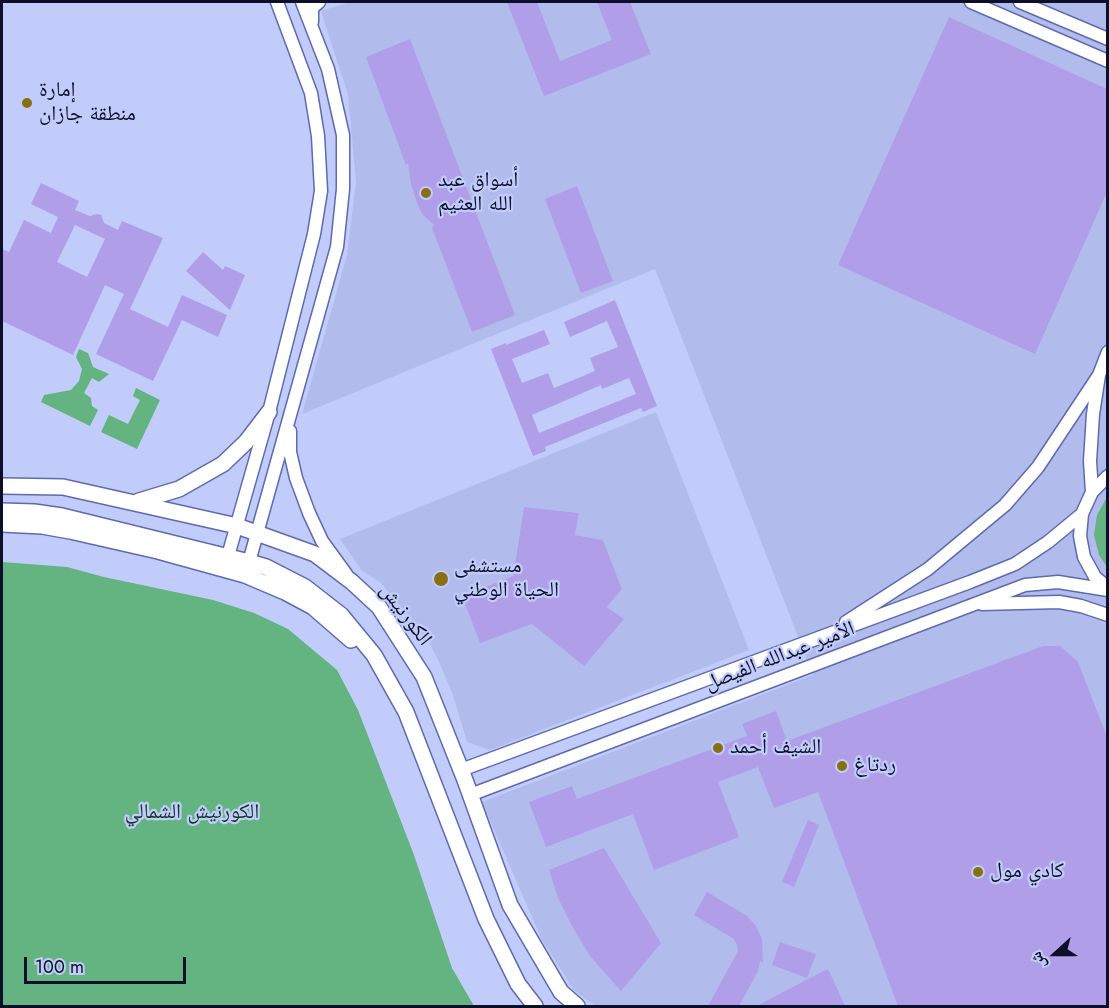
<!DOCTYPE html>
<html>
<head>
<meta charset="utf-8">
<style>
  body { margin:0 }
  #map { position:relative; width:1109px; height:1008px; overflow:hidden; background:#c1ccfa; font-family:Jost,"Noto Naskh Arabic",sans-serif }
  canvas { display:block }
  .frame { position:absolute; inset:0; border:3px solid #0c0f2a; pointer-events:none }
  .north { position:absolute; left:1025px; top:924px; width:60px; height:60px; -webkit-text-stroke:4px #c1ccfa; paint-order:stroke; rotate:249deg; font-size:16px; font-weight:700; line-height:24px; text-align:center; color:#0c0f2a }
  .north::after { content:''; display:block; margin:auto; width:21px; height:27px; background:#0c0f2a; clip-path:polygon(50% 0,100% 100%,50% 72%,0 100%) }
  .scale { position:absolute; left:24px; top:957px; width:162px; height:27px; box-sizing:border-box; border:3px solid #0c0f2a; border-top:0; padding-left:8px; font-size:18px; line-height:21px; white-space:nowrap; color:#0c0f2a; -webkit-text-stroke:4px #c1ccfa; paint-order:stroke }
</style>
</head>
<body>
<div id="map">
<canvas width="1109" height="1008"></canvas>
<div class="frame"></div>
<div class="north">ش</div>
<div class="scale">100 m</div>
</div>
<script>
const g = document.querySelector('canvas').getContext('2d');
g.lineJoin = 'round';
function fillPath(path, color) { g.fillStyle = color; g.fill(path, 'evenodd'); }
const poly = rows => new Path2D(rows.map(r => 'M' + r).join(''));
function stroke(path, color, width, dash) { g.strokeStyle = color; g.lineWidth = width; g.lineCap = dash ? 'butt' : 'round'; g.setLineDash(dash || []); g.stroke(path); }
function label(font, color, halo, rows, align = 'center') {
  g.font = font + ' Jost,"Noto Naskh Arabic",sans-serif'; g.lineWidth = 4.5; g.setLineDash([]); g.textBaseline = 'middle'; g.strokeStyle = halo; g.fillStyle = color; for (const [text, x, y, turn = 0] of rows) {
    g.save(); g.translate(x, y); g.rotate((+turn || 0) * Math.PI / 180); g.textAlign = isNaN(turn) ? turn : align; if (halo) g.strokeText(text, 0, 0); g.fillText(text, 0, 0); g.restore();
  }
}
fillPath(poly([
  [350,2,1107,2,1107,1006,595,1006,574,990,542,940,482,802,813,675,655,269,302,414,347,255,356,182,348,95,321,11],
  [656,412,749,650,490,750,467,742,453,695,439,662,427,638,380,582,362,571,340,539],
  [524,507,579,513,575,535,603,540,622,589,607,607,624,619,532,624,480,642,462,596,513,576]
]), '#b1bced');
fillPath(poly([
  [79,349,88,353,93,367,109,374,99,382,92,378,84,393,91,398,92,406,98,410,90,426,41,402,44,395,71,390,79,381,82,369,76,357],
  [136,388,160,400,137,449,101,432,109,415,128,424,140,400,133,396],
  [1107,497,1107,567,1099,555,1094,535,1097,515],
  [2,562,67,567,104,577,213,600,254,613,288,629,337,670,358,710,414,855,452,968,474,1006,2,1006]
]), '#63b481');
fillPath(poly([
  [507,2,537,2,560,61,612,40,597,2,630,2,651,54,544,96],
  [949,17,1107,89,1107,192,1035,354,838,265],
  [410,39,515,315,472,332,432,228,434,225,423,215,418,206,411,184,408,163,406,165,366,57],
  [41,183,79,201,75,210,90,216,97,214,101,215,104,223,118,230,122,221,163,238,130,309,168,327,182,295,227,315,218,337,182,320,153,381,96,354,124,294,105,285,73,355,2,321,2,249,9,252,24,220,51,233,58,217,31,204],
  [75,225,105,239,87,277,57,262],
  [577,186,613,281,581,293,545,199],
  [203,252,223,270,225,266,245,275,230,310,186,271],
  [615,300,657,406,643,412,641,408,545,447,546,451,533,456,491,349,506,343,506,345,544,330,550,344,512,359,522,383,548,373,554,388,595,371,590,358,618,347,607,321,570,337,564,322],
  [629,378,636,394,539,433,532,415,601,385,602,389],
  [524,507,579,513,575,535,603,540,622,589,607,607,624,619,584,666,532,624,480,643,462,596,513,576],
  [1043,646,1060,646,1078,662,1107,737,1107,1006,898,1006,818,792,774,808,758,767,718,782,739,837,654,870,633,814,546,847,529,802,572,786,577,799,747,736,742,724,776,711,787,741],
  [808,820,819,825,794,887,782,882],
  [604,848,661,943,621,991,590,956,573,928,558,898,549,870],
  [707,892,747,916,756,926,762,939,763,962,760,961,758,971,739,1006,708,1006,738,951,737,945,734,939,694,915],
  [780,942,816,954,807,978,772,965],
  [828,969,845,1006,757,1006,806,980]
]), '#b09ee9');
const minor = poly([
  [971,2,1108,61],
  [1020,2,1108,39],
  [312,22,312,8,319,2],
  [290,431,290,452,296,478,309,513,322,541,346,574],
  [1108,476,1092,492,1082,514,1080,536,1084,557,1095,577,1108,588],
  [1092,492,1090,461,1093,414,1099,375,1108,352],
  [228,556,269,412,314,234,321,191,318,136,311,93,277,2],
  [249,562,337,247,343,189,343,135,328,69,302,2],
  [982,604,1059,602,1081,606,1108,615],
  [846,622,928,569,1005,505,1038,467,1099,375],
  [461,770,970,582,1015,564,1048,542,1082,514],
  [470,795,1025,585,1058,582,1108,590]
]);
const major = poly([
  [2,486,63,487,237,526,315,554,352,582,379,607,424,677,465,780,510,905,561,992,577,1006],
  [139,501,179,489,223,464,246,442,269,412],
  [2,511,34,512,62,516,249,562,266,567,305,587,341,615,374,655,406,712,486,919,518,984,535,1006],
  [2,524,42,526,70,531,158,551,245,575,285,592,313,607,351,640]
]);
stroke(minor, '#5d6aaf', 15);
stroke(major, '#5d6aaf', 18);
stroke(minor, '#fff', 12);
stroke(major, '#fff', 15);
for (const [x, y, r, color] of [
  [27,103,6,"#867011"],
  [426,193,6,"#867011"],
  [441,579,8,"#867011"],
  [718,748,6,"#867011"],
  [842,766,6,"#867011"],
  [978,872,6,"#867011"]
]) { const dot = new Path2D(); dot.arc(x, y, r, 0, 2 * Math.PI); g.fillStyle = color; g.fill(dot); stroke(dot, '#c1ccfa', 2); }
label('21px', '#0c0f2a', '#c1ccfa', [
  ["إمارة",39,91],
  ["منطقة جازان",39,115],
  ["أسواق عبد",438,181],
  ["الله العثيم",438,205],
  ["مستشفى",454,567],
  ["الحياة الوطني",454,591],
  ["الشيف أحمد",730,748],
  ["ردتاغ",854,766],
  ["كادي مول",990,872]
], 'left');
label('21px', '#0c0f2a', '#c1ccfa', [
  ["الكورنيش",405,615,53],
  ["الأمير عبدالله الفيصل",780,657,-21]
]);
label('21px', '#103620', '#c1ccfa', [
  ["الكورنيش الشمالي",192,813]
]);
</script>
</body>
</html>
